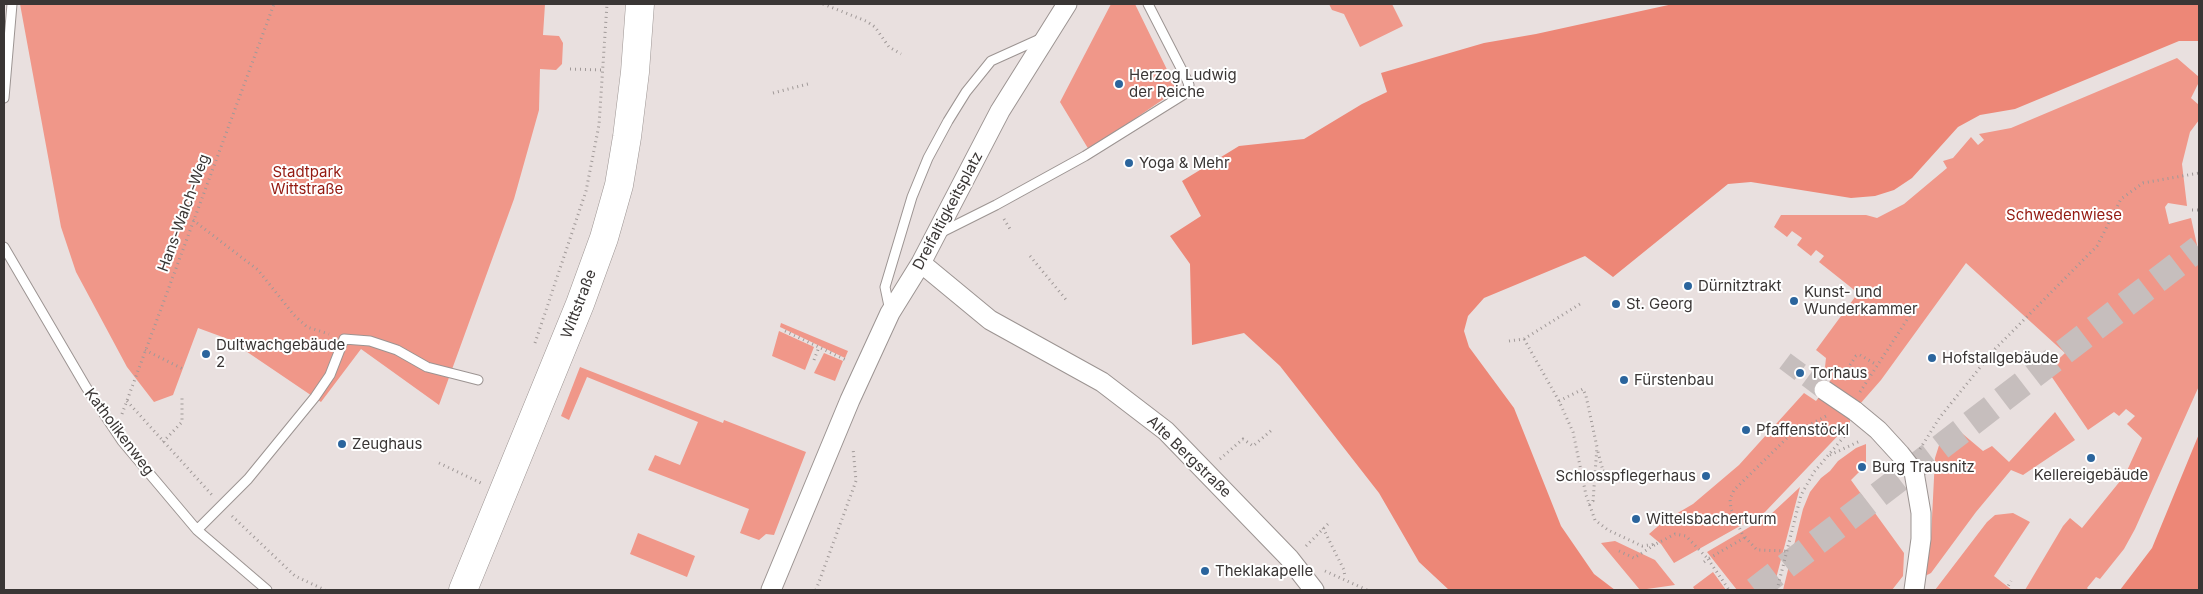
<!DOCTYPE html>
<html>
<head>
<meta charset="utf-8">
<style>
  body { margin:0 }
  #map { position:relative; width:2203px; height:594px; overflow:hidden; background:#e9e0df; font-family:Inter,sans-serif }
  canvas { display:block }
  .frame { position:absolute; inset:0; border:5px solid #3a3635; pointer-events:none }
</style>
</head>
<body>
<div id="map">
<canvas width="2203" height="594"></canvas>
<div class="frame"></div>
</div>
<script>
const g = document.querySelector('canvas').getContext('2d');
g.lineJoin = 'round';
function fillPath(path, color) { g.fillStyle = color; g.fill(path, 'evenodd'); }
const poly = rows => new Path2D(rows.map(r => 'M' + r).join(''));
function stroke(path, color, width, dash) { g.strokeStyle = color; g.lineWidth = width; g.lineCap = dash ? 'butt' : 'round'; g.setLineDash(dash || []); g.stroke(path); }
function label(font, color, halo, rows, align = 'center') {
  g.font = font + ' Inter,sans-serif'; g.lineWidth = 4; g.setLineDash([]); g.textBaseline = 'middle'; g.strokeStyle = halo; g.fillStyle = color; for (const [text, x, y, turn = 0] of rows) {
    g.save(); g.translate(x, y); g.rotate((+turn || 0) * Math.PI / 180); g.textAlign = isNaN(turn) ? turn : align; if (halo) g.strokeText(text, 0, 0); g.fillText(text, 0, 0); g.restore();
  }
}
fillPath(poly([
  [20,4,545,4,543,35,559,36,563,43,562,64,556,70,540,69,539,110,514,199,439,405,361,349,321,402,228,339,198,328,173,395,154,402,127,367,76,272,61,227],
  [1111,4,1135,4,1176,88,1174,92,1089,150,1060,102],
  [1329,4,1392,4,1403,26,1360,47,1344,14,1332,10],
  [2177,58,2199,77,2199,82,2191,98,2199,105,2199,120,2190,132,2182,164,2187,206,2168,203,2165,207,2169,224,2191,218,2199,254,2199,386,2135,529,2124,549,2100,579,2096,577,2087,588,2089,590,2025,590,2063,526,2070,518,2082,528,2125,475,2142,438,2127,424,2135,416,2126,409,2119,416,2114,412,2088,430,2047,370,2065,353,1966,263,1881,380,1860,404,1829,383,1831,379,1821,370,1825,367,1826,358,1816,350,1858,293,1819,262,1824,256,1816,250,1811,256,1797,245,1802,238,1792,231,1787,237,1774,227,1781,215,1866,215,1877,218,1904,204,1947,168,1943,161,1953,158,1971,137,1978,145,1984,140,1979,134,2011,128],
  [781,323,848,351,845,358,780,327],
  [779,331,814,347,805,370,772,356],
  [824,353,843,361,835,381,814,373],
  [580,367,723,423,724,420,806,452,774,535,766,534,759,540,740,533,749,509,648,470,655,455,680,465,698,422,587,377,569,420,561,416],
  [1804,393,1816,401,1819,397,1850,419,1850,423,1765,512,1674,563,1661,544,1649,534,1664,521,1693,504,1739,465],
  [2055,412,2075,440,2023,475,2011,470,1976,512,1931,573,1925,576,1924,573,1931,538,1935,458,1941,439,1951,424,1983,451,1992,446,2009,462],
  [1866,444,1866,465,1851,480,1904,553,1903,576,1892,590,1783,590,1803,509,1810,492,1821,478,1830,471,1838,461,1856,448],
  [1800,487,1773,590,1737,590,1707,552,1770,515],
  [2013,513,2030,522,1994,576,2012,590,1935,590,1987,522,1995,515],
  [638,533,695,556,687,577,630,554],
  [1615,541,1655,560,1675,585,1640,590,1601,543],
  [1713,572,1726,590,1695,590,1693,587]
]), '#f09789');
fillPath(poly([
  [1673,4,2199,4,2199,41,2179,41,2015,109,1980,115,1958,127,1912,178,1894,190,1875,196,1851,198,1751,182,1728,184,1613,277,1585,256,1484,298,1468,316,1464,331,1469,347,1514,408,1561,526,1594,574,1615,590,1449,590,1419,562,1379,493,1280,366,1244,333,1192,345,1190,264,1170,236,1201,216,1182,181,1239,146,1304,139,1362,104,1387,92,1381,73,1484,43,1536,34],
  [2199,434,2199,590,2120,590,2152,548]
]), '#ed8777');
stroke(poly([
  [1785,361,1824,390]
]), '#c6bebd', 19, [19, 9]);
stroke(poly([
  [1755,590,2199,248]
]), '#c6bebd', 26, [26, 13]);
const lane = poly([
  [4,98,12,4],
  [940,233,996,205,1085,156,1186,93,1189,85,1187,80,1148,4],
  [4,247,86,387,122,441,197,530,267,590],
  [890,311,885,287,912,197,928,158,948,121,966,92,991,61,1042,38],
  [197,530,248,479,315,397,330,375,344,339,370,341,397,350,427,367,478,380]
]);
const street = poly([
  [921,263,990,320,1102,382,1166,431,1289,558,1314,590],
  [1855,411,1878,430,1900,454,1914,472,1921,513,1921,539,1914,590],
  [771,590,850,400,890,313,921,263,1000,111,1067,4]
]);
const primary = poly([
  [463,590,580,304,604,238,619,185,627,137,635,72,640,4]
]);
stroke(lane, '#9c9492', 11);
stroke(street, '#9c9492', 21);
stroke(primary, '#9c9492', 29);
stroke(poly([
  [823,4,866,21,875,27,889,47,901,54],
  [570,69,602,70],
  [773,93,808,84],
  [2192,210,2199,210],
  [1004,219,1010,229],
  [193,220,258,270,294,315,307,327,329,334],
  [1030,256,1068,302],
  [785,331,846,360],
  [1524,339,1559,401,1573,432,1586,495,1595,520,1608,530,1642,546,1656,544,1675,534,1686,536,1708,559,1744,538,1731,509,1730,499,1734,490,1789,436,1826,416],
  [1509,341,1524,339,1580,304],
  [535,343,586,191,599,125,607,4],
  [145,350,183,369],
  [814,360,819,347],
  [1850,365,1856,356,1860,355,1877,365],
  [1860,392,1914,309],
  [127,401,212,495],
  [1559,401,1583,389,1586,396,1597,447,1593,501,1589,505],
  [122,414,274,4],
  [163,442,182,422,182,398],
  [1920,449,1940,417,1995,349,2097,246,2121,199,2143,183,2199,173],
  [1598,452,1603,471,1608,471],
  [1830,455,1860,441],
  [1220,459,1243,439,1253,446,1273,429],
  [439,463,481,483],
  [232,516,295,576,325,590],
  [1323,528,1344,570,1345,578],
  [1745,537,1757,550,1787,551],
  [1306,546,1330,522],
  [1619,551,1634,558,1656,544],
  [1704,562,1708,559,1729,590],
  [1325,571,1367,590],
  [816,590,856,481,853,448],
  [1777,590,1801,495,1814,472,1848,432],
  [2006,590,2011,581]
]), '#a09998', 3, [1, 4]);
stroke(lane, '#fff', 9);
stroke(street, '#fff', 19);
stroke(primary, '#fff', 28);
const streetBridge = poly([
  [1824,390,1855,411]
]);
stroke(streetBridge, '#9c9492', 21, []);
stroke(streetBridge, '#fff', 19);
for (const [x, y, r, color] of [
  [1119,84,5,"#2b659d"],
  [1129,163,5,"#2b659d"],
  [1688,286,5,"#2b659d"],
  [1794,301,5,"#2b659d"],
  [1616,304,5,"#2b659d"],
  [206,354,5,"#2b659d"],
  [1932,358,5,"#2b659d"],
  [1800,373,5,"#2b659d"],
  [1624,380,5,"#2b659d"],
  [1746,430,5,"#2b659d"],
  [342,444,5,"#2b659d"],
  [2091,458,5,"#2b659d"],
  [1862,467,5,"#2b659d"],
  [1706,476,5,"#2b659d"],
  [1636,519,5,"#2b659d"],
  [1205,571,5,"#2b659d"]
]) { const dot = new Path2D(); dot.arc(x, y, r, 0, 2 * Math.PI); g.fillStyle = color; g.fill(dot); stroke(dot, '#fff', 2); }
label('15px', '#3a3635', '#fff', [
  ["Herzog Ludwig",1129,75],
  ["der Reiche",1129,92],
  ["Yoga & Mehr",1139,163],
  ["Dürnitztrakt",1698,286],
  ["Kunst- und",1804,292],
  ["Wunderkammer",1804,309],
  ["St. Georg",1626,304],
  ["Dultwachgebäude",216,345],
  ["2",216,362],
  ["Hofstallgebäude",1942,358],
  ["Torhaus",1810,373],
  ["Fürstenbau",1634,380],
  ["Pfaffenstöckl",1756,430],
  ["Zeughaus",352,444],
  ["Burg Trausnitz",1872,467],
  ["Kellereigebäude",2091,475,"center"],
  ["Schlosspflegerhaus",1696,476,"right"],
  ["Wittelsbacherturm",1646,519],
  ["Theklakapelle",1215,571]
], 'left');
label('15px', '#941a11', '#fff', [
  ["Stadtpark",307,172],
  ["Wittstraße",307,189],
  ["Schwedenwiese",2064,215]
]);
label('15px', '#3a3635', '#fff', [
  ["Dreifaltigkeitsplatz",948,211,-62],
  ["Hans-Walch-Weg",184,213,-70],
  ["Wittstraße",579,304,-69],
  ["Katholikenweg",119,432,53],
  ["Alte Bergstraße",1189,457,44]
]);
</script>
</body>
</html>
